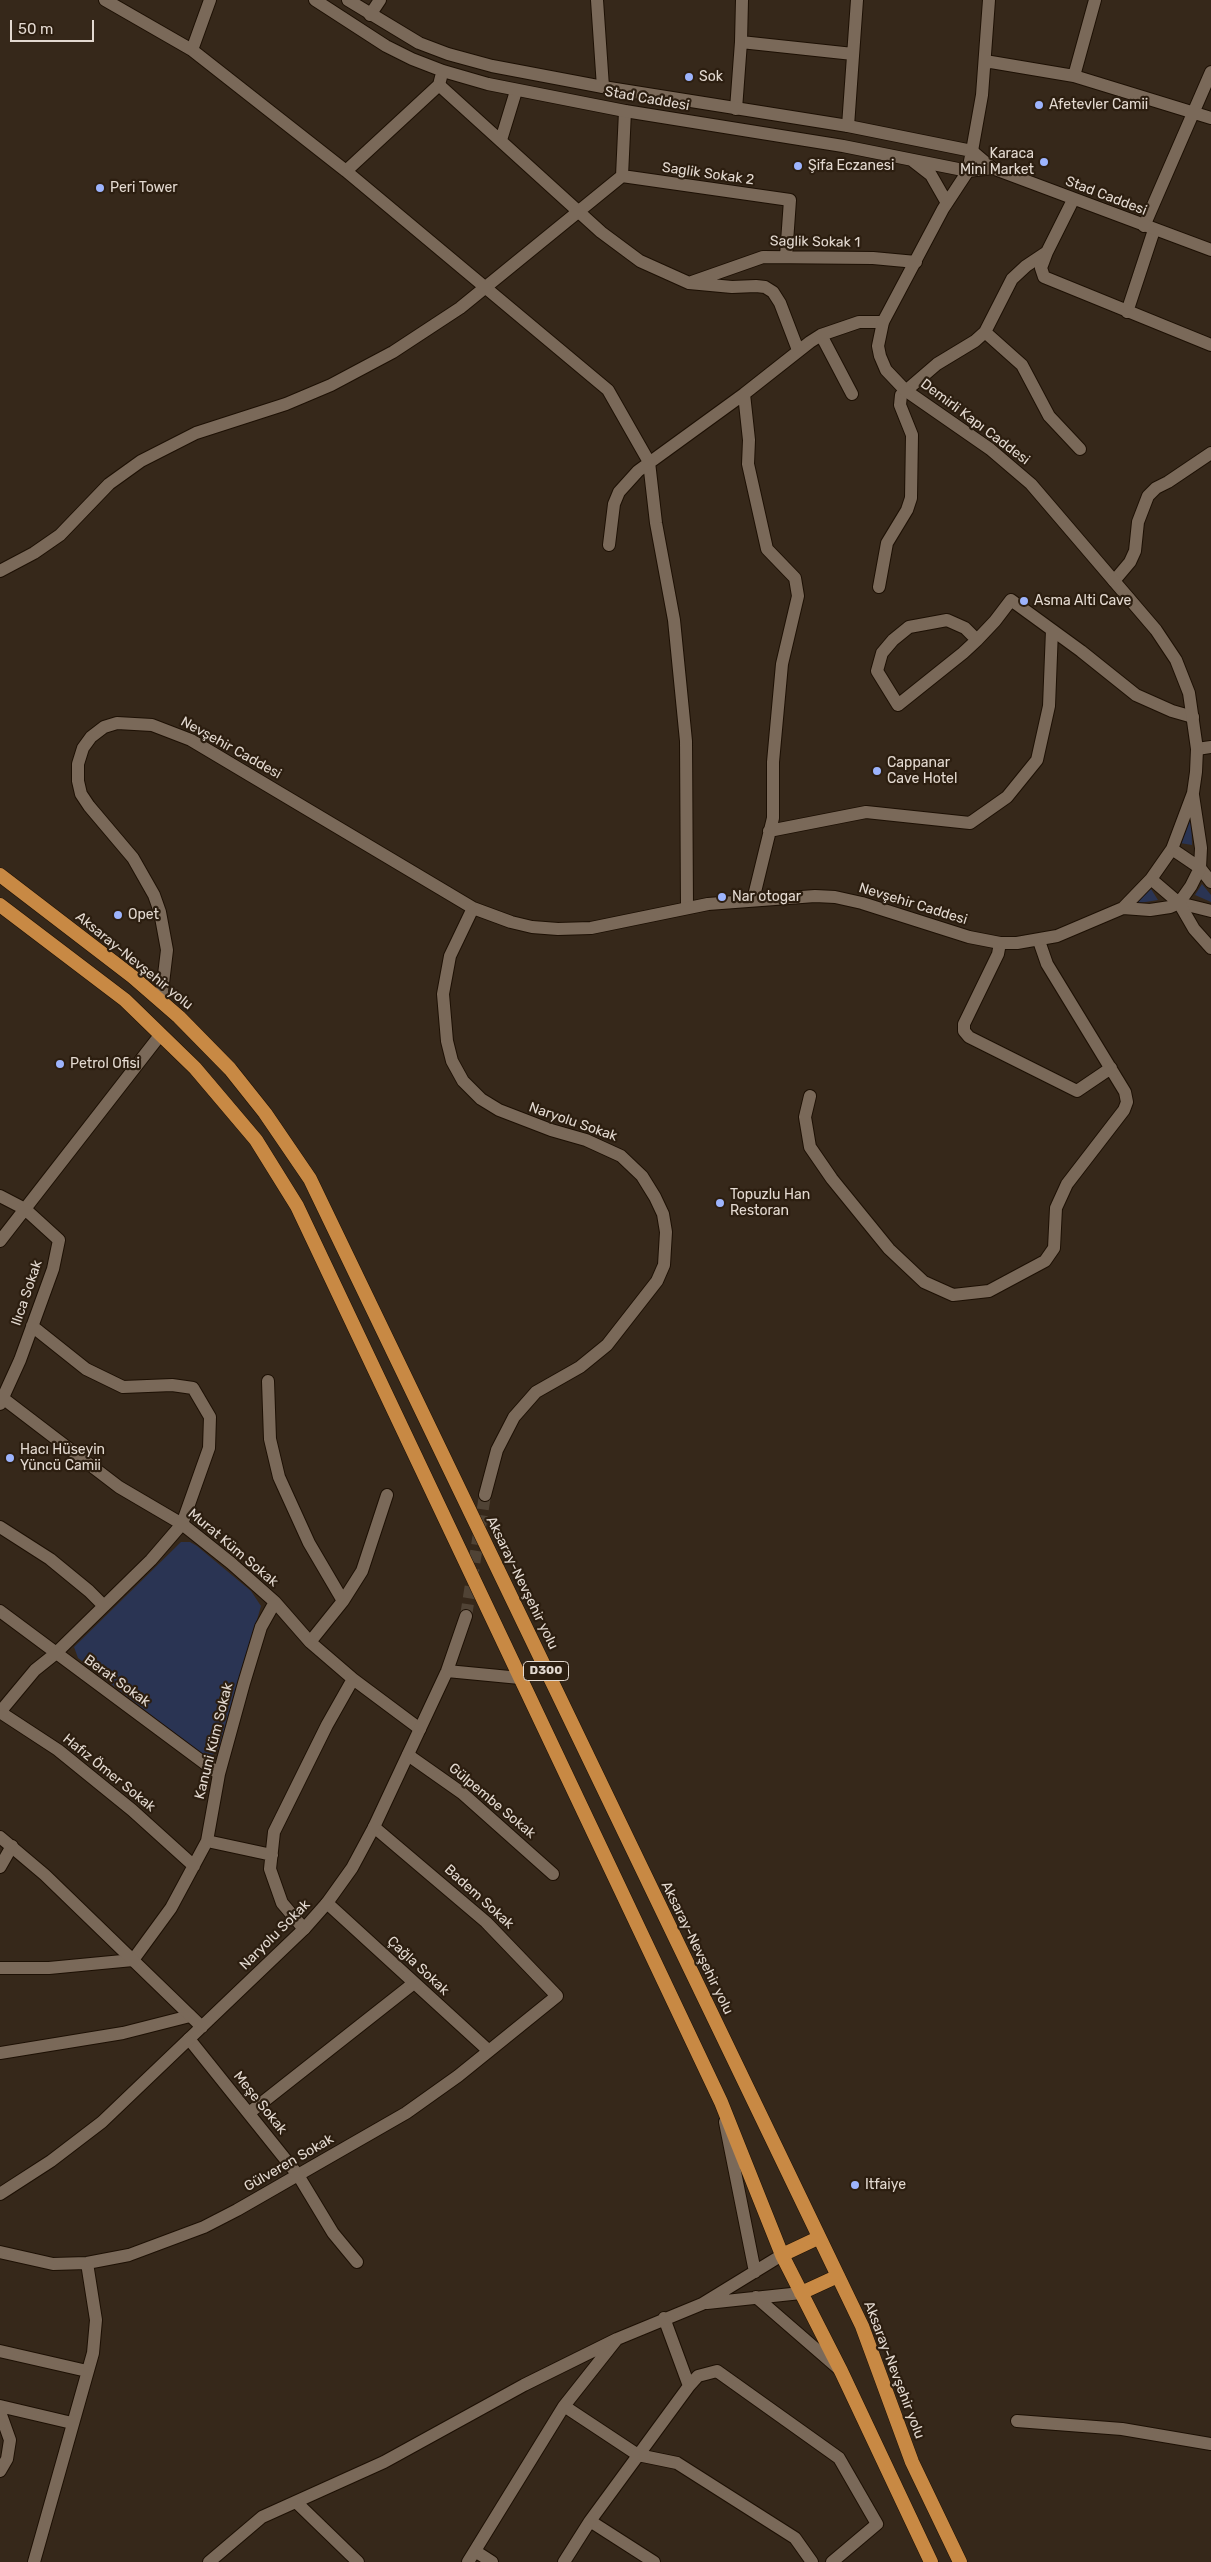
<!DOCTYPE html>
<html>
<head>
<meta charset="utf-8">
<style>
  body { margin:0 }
  #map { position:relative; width:1211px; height:2562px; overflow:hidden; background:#36281a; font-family:Rubik,sans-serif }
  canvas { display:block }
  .scale { position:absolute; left:10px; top:20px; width:84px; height:22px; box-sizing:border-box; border:2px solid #e3d9d0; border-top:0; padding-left:6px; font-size:15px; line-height:18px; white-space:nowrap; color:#e3d9d0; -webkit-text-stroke:4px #2c1e10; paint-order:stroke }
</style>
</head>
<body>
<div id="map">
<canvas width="1211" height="2562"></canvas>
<div class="scale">50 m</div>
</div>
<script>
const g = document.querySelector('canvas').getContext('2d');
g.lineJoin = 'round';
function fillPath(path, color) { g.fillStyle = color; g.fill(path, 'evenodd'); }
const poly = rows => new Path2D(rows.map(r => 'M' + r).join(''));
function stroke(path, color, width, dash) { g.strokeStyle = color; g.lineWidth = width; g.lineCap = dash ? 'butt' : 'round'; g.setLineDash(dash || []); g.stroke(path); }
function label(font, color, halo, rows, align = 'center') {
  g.font = font + ' Rubik,sans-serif'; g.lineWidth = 4.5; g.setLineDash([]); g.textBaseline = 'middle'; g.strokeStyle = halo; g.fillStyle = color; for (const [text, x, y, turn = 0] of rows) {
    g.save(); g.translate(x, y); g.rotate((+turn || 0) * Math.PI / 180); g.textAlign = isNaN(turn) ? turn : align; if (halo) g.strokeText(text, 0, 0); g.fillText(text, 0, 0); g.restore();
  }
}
fillPath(poly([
  [1191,812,1192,845,1180,843],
  [1202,884,1211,895,1211,902,1195,895],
  [1151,889,1158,900,1133,904],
  [181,1542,190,1542,197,1546,251,1591,261,1606,221,1745,216,1753,210,1756,201,1754,78,1658,74,1647]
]), '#2a3453');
stroke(poly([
  [466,1616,485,1495]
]), '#504335', 12, [12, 6]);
const minor = poly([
  [105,0,192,50,346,171,608,390,649,462,656,523,674,620,686,741,687,907],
  [597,0,603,87],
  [370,15,380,0],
  [741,42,853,54],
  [192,50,210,0],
  [985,61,1074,76,1211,118],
  [1074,76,1095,0],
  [439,85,601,232,640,261,689,283,732,287,756,286,765,287,773,292,780,303,798,350],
  [736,109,741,42,742,0],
  [848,126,857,0],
  [501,140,516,91],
  [972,151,982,95,989,0],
  [346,171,439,85,441,77],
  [622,176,790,200,786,256],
  [1073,200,1047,252,1041,268,1044,277,1211,345],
  [1144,226,1211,72],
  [689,283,763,257,873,258,916,262],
  [1127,312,1154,230],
  [985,332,1022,365,1049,416,1080,449],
  [821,335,852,394],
  [744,394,749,440,748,464,767,549,795,578,798,596,782,664,773,762,773,818,753,900],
  [609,545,614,504,619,492,638,471,744,394,810,342,821,335,859,322,883,322],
  [0,571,34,553,60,535,109,484,141,461,196,433,286,404,331,385,393,352,460,308,622,176,625,111],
  [1114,581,1130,562,1135,551,1138,522,1148,496,1156,488,1168,482,1211,453],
  [879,587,887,543,907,510,911,498,912,435,900,405,901,395,937,364,975,341,985,332,1012,279,1026,266,1047,252],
  [977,640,965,628,947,620,909,627,893,640,882,653,877,671,898,705,963,653,977,640,995,621,1011,600,1081,651,1136,695,1172,711,1193,717],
  [1197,749,1211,747],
  [769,831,866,812,970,823,1007,797,1037,760,1049,706,1052,630],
  [1200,868,1211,882],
  [1179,903,1211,911],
  [1000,943,998,954,964,1024,964,1031,969,1037,1077,1091,1111,1068],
  [810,1096,805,1117,810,1147,832,1179,889,1249,924,1282,953,1295,989,1291,1045,1261,1054,1248,1056,1208,1067,1184,1124,1110,1127,1102,1125,1092,1047,964,1039,941],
  [0,1196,25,1209,59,1240,53,1269,20,1360,0,1404],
  [0,1241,161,1034],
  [268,1381,270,1439,279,1477,309,1543,343,1601],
  [0,1396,119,1487,182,1524,231,1563,275,1602,310,1642,353,1679,420,1729],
  [0,1527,50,1559,89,1591,104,1606],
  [0,1611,219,1774],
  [310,1642,343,1601,362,1571,387,1495],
  [0,1712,35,1670,55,1654,151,1560,182,1524,209,1448,210,1417,193,1388,172,1385,123,1387,86,1369,32,1326],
  [0,1712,58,1750,132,1810,194,1866],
  [408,1755,462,1793,553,1874],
  [207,1841,272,1855],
  [0,1867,12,1846],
  [327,1903,489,2051],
  [304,1929,282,1903,270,1869,274,1832,327,1725,353,1679],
  [0,1968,49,1968,133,1960,171,1908,207,1841,219,1774,244,1683,261,1627,275,1602],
  [189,2039,298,2175,333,2233,357,2262],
  [0,2053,123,2033,190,2016],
  [249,2113,414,1983],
  [725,2122,755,2272],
  [0,2252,53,2264,87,2263,129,2255,204,2227,237,2210,406,2113,458,2076,557,1996,486,1922,374,1827],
  [756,2297,839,2369],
  [707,2303,801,2293],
  [664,2318,689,2386],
  [0,2351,87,2371],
  [0,2406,72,2423],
  [564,2406,638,2455,677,2463,795,2538,812,2562],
  [0,2412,10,2440,7,2459,0,2471],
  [1017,2421,1122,2429,1211,2444],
  [296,2502,358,2562],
  [590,2521,654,2562],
  [475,2551,492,2562],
  [34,2562,93,2353,96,2320,87,2263],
  [209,2562,262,2517,384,2462,524,2385,617,2339],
  [468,2562,564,2406,617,2339,702,2304,782,2255],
  [564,2562,590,2521,689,2386,698,2376,717,2371,839,2458,877,2524,832,2562]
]);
const tertiary = poly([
  [315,0,386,46,412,59,443,71,488,84,625,111,843,146,968,171,992,168],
  [348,0,419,43,448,54,492,66,603,87,848,126,972,151,992,168,1211,250],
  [913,161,931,175,947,203],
  [1172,849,1200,868],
  [1151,879,1179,903,1194,929,1211,948],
  [473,908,450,956,443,994,447,1041,452,1061,463,1081,481,1099,499,1110,551,1130,586,1140,621,1156,642,1176,655,1197,663,1214,666,1232,664,1265,657,1281,607,1345,580,1367,536,1392,514,1417,497,1450,485,1495],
  [1123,908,1150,910,1170,907,1179,903,1191,886,1200,868,1201,848,1193,795],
  [161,1000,167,950,160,912,154,895,133,858,89,806,81,794,78,781,78,764,83,748,91,737,104,727,117,723,152,725,191,740,473,908,511,922,532,927,558,929,591,928,708,904,815,896,835,897,862,903,969,937,1000,943,1017,943,1057,936,1123,908,1151,879,1172,849,1193,793,1196,772,1197,749,1189,693,1176,660,1156,630,1031,484,990,449,905,390,886,370,880,356,878,346,883,322,943,209,968,171,972,151],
  [447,1671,520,1678],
  [0,1837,45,1875,202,2027],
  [0,2194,51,2161,102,2122,304,1929,327,1903,352,1868,374,1827,447,1671,466,1616]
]);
const trunk = poly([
  [0,875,133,977,179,1017,230,1069,265,1113,310,1179,862,2326,912,2462,960,2562],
  [0,905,125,1000,195,1068,256,1140,297,1206,721,2102,782,2255,841,2371,931,2562],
  [782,2255,818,2238],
  [801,2293,838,2276]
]);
stroke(minor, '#1d1004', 14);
stroke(tertiary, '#1d1004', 14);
stroke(trunk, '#1d1004', 15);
stroke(minor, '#7a6959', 12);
stroke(tertiary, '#7a6959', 12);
stroke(trunk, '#c88944', 14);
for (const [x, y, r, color] of [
  [689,77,5,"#9db4fd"],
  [1039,105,5,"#9db4fd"],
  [1044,162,5,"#9db4fd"],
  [798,166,5,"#9db4fd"],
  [100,188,5,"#9db4fd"],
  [1024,601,5,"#9db4fd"],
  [877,771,5,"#9db4fd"],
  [722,897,5,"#9db4fd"],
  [118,915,5,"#9db4fd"],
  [60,1064,5,"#9db4fd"],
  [720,1203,5,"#9db4fd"],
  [10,1458,5,"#9db4fd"],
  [855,2185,5,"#9db4fd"]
]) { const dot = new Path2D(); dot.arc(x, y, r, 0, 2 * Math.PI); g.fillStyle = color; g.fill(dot); stroke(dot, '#2c1e10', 2); }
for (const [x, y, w] of [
  [546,1671,45]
]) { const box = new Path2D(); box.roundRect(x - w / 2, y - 9.5, w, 19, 4); g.fillStyle = '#2c1e10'; g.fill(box); stroke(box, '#e3d9d0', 1); }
label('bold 12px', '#e3d9d0', null, [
  ["D300",546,1671]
]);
label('14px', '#e3d9d0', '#2c1e10', [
  ["Sok",699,77],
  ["Afetevler Camii",1049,105],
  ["Karaca",1034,154,"right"],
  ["Mini Market",1034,170,"right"],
  ["Şifa Eczanesi",808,166],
  ["Peri Tower",110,188],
  ["Asma Alti Cave",1034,601],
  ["Cappanar",887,763],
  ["Cave Hotel",887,779],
  ["Nar otogar",732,897],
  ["Opet",128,915],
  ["Petrol Ofisi",70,1064],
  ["Topuzlu Han",730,1195],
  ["Restoran",730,1211],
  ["Hacı Hüseyin",20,1450],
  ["Yüncü Camii",20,1466],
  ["Itfaiye",865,2185]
], 'left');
label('14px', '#e3d9d0', '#2c1e10', [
  ["Stad Caddesi",647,99,10],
  ["Saglik Sokak 2",708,174,8],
  ["Stad Caddesi",1106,196,21],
  ["Saglik Sokak 1",815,242,1],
  ["Demirli Kapı Caddesi",975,422,37],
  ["Nevşehir Caddesi",231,748,29],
  ["Nevşehir Caddesi",913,904,17],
  ["Aksaray-Nevşehir yolu",134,961,39],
  ["Naryolu Sokak",573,1122,19],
  ["Ilıca Sokak",27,1293,-71],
  ["Murat Küm Sokak",233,1548,40],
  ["Aksaray-Nevşehir yolu",522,1583,64],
  ["Berat Sokak",117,1681,36],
  ["Kanuni Küm Sokak",214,1741,-76],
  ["Hafız Ömer Sokak",109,1773,39],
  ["Gülpembe Sokak",492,1801,40],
  ["Badem Sokak",479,1897,42],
  ["Naryolu Sokak",275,1935,-45],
  ["Aksaray-Nevşehir yolu",697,1948,64],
  ["Çağla Sokak",418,1966,43],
  ["Meşe Sokak",260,2103,51],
  ["Gülveren Sokak",289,2163,-30],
  ["Aksaray-Nevşehir yolu",894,2370,69]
]);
</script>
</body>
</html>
